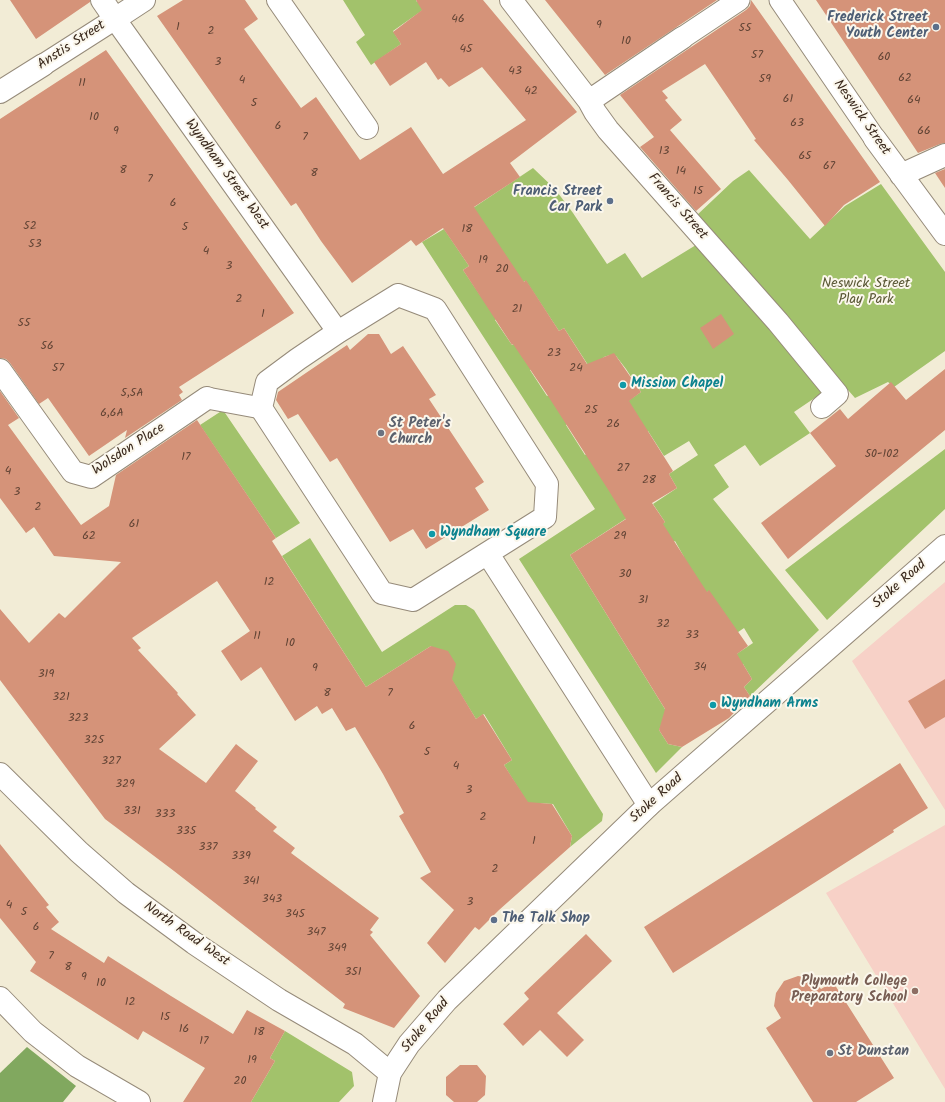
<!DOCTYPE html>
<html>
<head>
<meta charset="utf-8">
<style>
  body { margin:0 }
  canvas { display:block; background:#f2ecd6 }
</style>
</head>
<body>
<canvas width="945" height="1102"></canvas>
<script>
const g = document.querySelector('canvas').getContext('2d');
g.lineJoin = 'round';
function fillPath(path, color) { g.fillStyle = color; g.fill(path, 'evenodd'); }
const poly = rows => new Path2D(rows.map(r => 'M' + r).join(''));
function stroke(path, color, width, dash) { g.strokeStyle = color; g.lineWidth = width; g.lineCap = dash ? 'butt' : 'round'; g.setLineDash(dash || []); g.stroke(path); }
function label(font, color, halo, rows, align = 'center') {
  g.font = font + ' Kalam,sans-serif'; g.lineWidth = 4; g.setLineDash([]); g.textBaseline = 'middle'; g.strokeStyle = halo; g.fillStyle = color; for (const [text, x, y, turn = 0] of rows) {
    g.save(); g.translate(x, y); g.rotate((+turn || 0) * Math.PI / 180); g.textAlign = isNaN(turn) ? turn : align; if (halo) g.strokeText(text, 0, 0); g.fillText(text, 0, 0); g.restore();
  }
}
fillPath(poly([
  [945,582,945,810,852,661],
  [945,825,945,1089,826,893]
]), '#f7d1c7');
fillPath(poly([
  [343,0,416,0,417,2,420,0,427,7,393,31,401,44,371,65,356,42,365,35],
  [533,168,555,189,573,213,607,264,625,253,642,278,696,245,762,320,822,393,794,412,810,433,760,466,745,445,714,465,729,487,713,499,819,630,750,696,744,687,752,679,743,664,705,675,753,643,744,628,696,661,709,591,669,616,642,583,684,557,675,541,631,569,632,544,665,522,653,504,677,488,669,474,698,455,689,441,664,456,648,431,636,438,622,405,641,392,626,369,616,356,610,355,604,357,600,361,599,382,564,328,559,331,526,281,523,282,473,208],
  [749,170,810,239,845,206,881,184,945,272,945,351,894,387,888,382,855,398,696,216,733,181],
  [444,229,469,266,463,270,480,295,502,315,495,320,512,345,519,341,536,366,530,370,547,396,553,393,571,421,566,425,585,455,590,451,627,518,570,555,668,714,659,730,668,744,682,747,656,773,519,559,595,509,422,242],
  [223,410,300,523,276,538,200,425],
  [945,449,945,509,827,620,785,570],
  [310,538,382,652,455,605,466,605,474,610,603,814,602,821,570,847,572,836,553,804,537,803,530,807,504,765,512,760,484,714,476,719,431,646,366,687,282,556],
  [285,1031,352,1072,354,1086,339,1102,251,1102,275,1061,270,1058]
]), '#a2c26b');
fillPath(poly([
  [27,1047,76,1086,63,1102,0,1102,0,1073]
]), '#81a85f');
fillPath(poly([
  [10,0,90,0,90,2,36,39],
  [183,0,245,0,258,19,244,29,301,108,316,97,360,160,411,127,443,174,526,120,482,67,449,87,441,78,438,80,426,62,390,86,374,62,401,44,393,32,422,10,416,0,483,0,577,112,510,163,520,177,474,207,524,282,526,280,559,331,564,328,587,364,614,353,641,392,629,401,673,471,669,474,677,488,652,503,665,522,663,524,707,592,709,590,748,646,737,654,752,679,744,687,750,696,729,718,682,747,668,744,659,730,665,709,570,555,626,519,609,491,548,396,513,344,512,345,463,270,469,266,443,228,416,246,411,240,352,283,321,241,296,203,291,206,157,16],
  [545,0,717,0,605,75],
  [751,0,880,182,844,205,825,226,788,180,754,140,756,139,705,64,662,91,668,98,665,100,682,120,670,130,721,189,696,211,640,147,654,137,620,95,746,10,750,6],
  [816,0,945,0,945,143,940,144,918,153],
  [106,50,294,313,179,387,183,392,179,395,182,400,125,438,127,430,89,456,48,398,39,404,10,363,6,359,0,358,0,119],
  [945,169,945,188,935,173],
  [721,314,734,334,713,349,700,328],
  [368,334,379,334,391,354,403,346,436,395,429,399,484,482,475,488,489,510,426,549,413,529,390,542,337,458,330,462,298,414,288,419,276,400,278,392,347,345,350,350],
  [945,369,945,430,788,559,761,523,836,466,810,433,840,409,848,419,891,382,906,400],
  [0,391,19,418,8,425,81,525,109,506,116,475,197,420,276,538,272,541,366,687,431,646,448,651,456,664,452,679,476,719,483,714,512,760,504,765,528,802,552,804,572,836,570,847,499,910,479,930,475,927,445,963,427,943,454,910,420,878,431,872,399,816,404,813,383,774,355,727,346,731,332,708,322,714,317,706,295,721,261,667,241,681,221,651,250,631,217,581,132,638,141,648,138,650,178,693,177,694,196,715,159,749,206,783,236,744,246,752,258,761,235,791,256,808,255,809,277,827,273,831,295,848,291,853,379,918,370,930,373,932,370,935,420,996,394,1028,343,1008,345,1004,174,871,105,819,0,680,0,609,29,643,59,613,65,618,121,562,54,556,34,527,26,533,0,498],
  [945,679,945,717,925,729,908,701],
  [900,763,928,808,893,830,894,832,673,973,644,927],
  [0,844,49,905,46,907,59,922,51,929,104,963,108,956,171,996,233,1034,247,1010,285,1031,270,1058,275,1061,251,1102,183,1102,205,1068,143,1031,138,1040,30,971,36,962,0,918],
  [586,934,612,961,557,1013,584,1040,567,1057,540,1030,523,1046,503,1024,529,999,524,993],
  [798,976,811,978,821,989,833,982,894,1078,856,1102,813,1102,766,1028,781,1018,774,1006,776,993,784,981],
  [460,1065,477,1065,486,1076,485,1095,477,1102,454,1102,446,1095,446,1077]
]), '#d59379');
const pedestrian = poly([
  [780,0,875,139],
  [682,38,739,0],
  [43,65,115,19,338,332],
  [207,398,261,408]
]);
const minor = poly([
  [102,0,115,19,144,0],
  [278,0,367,128],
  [511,0,589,101,595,112,608,130,778,322,837,394,822,407],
  [0,92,43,65],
  [589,101,682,38],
  [875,139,945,234],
  [901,175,945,155],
  [398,295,435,309,547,484,545,517,413,600,382,593,261,408,267,382,298,359,338,332,398,295],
  [0,370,73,472,91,477,207,398],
  [488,554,649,805],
  [0,774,79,852,126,893,194,943,279,1000,355,1044,390,1073],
  [0,998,33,1032,77,1066,139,1102]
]);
const tertiary = poly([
  [384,1102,390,1073,409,1044,447,1000,649,805,945,546]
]);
stroke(pedestrian, '#968b7a', 23);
stroke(minor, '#968b7a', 24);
stroke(tertiary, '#968b7a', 24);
stroke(pedestrian, '#fff', 21);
stroke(minor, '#fff', 22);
stroke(tertiary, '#fff', 22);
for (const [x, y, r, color] of [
  [936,27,4,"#5c6f8a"],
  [610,201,4,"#5c6f8a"],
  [623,385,4,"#0f9aa8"],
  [381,433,4,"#6b7280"],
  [432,534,4,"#0f9aa8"],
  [713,705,4,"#0f9aa8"],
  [494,920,4,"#5c6f8a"],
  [915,991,4,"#8d6e63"],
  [830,1053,4,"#6b7280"]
]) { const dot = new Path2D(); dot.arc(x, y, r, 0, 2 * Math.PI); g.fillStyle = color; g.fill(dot); stroke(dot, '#fbf7ec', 1.5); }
label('12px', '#624435', null, [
  ["46",458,20],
  ["9",599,26],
  ["1",178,28],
  ["55",745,29],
  ["2",211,32],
  ["10",626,42],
  ["45",466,50],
  ["57",757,56],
  ["60",884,58],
  ["3",218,63],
  ["43",515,72],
  ["62",905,79],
  ["59",765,80],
  ["4",242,81],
  ["11",82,84],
  ["42",531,92],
  ["61",788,100],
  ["64",914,101],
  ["5",254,104],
  ["10",94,118],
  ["63",797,124],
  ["6",278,127],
  ["9",116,132],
  ["66",924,132],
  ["7",305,138],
  ["13",664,152],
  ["65",805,157],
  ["67",829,167],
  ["8",123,171],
  ["14",681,172],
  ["8",314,174],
  ["7",150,180],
  ["15",698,192],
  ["6",173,204],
  ["52",30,227],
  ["5",185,228],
  ["18",467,230],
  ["53",35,245],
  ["4",206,252],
  ["19",483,261],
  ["3",229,267],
  ["20",502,270],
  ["2",239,300],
  ["21",517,310],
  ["1",263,315],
  ["55",24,324],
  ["56",47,347],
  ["23",554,354],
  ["57",58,369],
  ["24",576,369],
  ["5,5A",132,394],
  ["25",591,411],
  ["6,6A",112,414],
  ["26",613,425],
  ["50-102",882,455],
  ["17",186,458],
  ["27",623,469],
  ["4",8,472],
  ["28",649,481],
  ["3",17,493],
  ["2",38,508],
  ["61",134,525],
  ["62",89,537],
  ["29",620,537],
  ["30",625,575],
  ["12",269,583],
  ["31",643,601],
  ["32",663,625],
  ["33",692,636],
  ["11",257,637],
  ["10",290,644],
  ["34",700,668],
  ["9",315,669],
  ["319",46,675],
  ["8",327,694],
  ["7",390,694],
  ["321",61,698],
  ["323",78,719],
  ["6",412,727],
  ["325",94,741],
  ["5",427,753],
  ["327",111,762],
  ["4",456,767],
  ["329",125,785],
  ["3",469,791],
  ["331",132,812],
  ["333",165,815],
  ["2",483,818],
  ["335",186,832],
  ["1",534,842],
  ["337",208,848],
  ["339",241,857],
  ["2",495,870],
  ["341",251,882],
  ["343",272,900],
  ["3",470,903],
  ["4",9,906],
  ["5",24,913],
  ["345",295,915],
  ["6",36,928],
  ["347",316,933],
  ["349",337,949],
  ["7",51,957],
  ["8",68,968],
  ["351",353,973],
  ["9",84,978],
  ["10",101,984],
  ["12",130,1003],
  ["15",165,1018],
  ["16",184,1030],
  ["18",259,1033],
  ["17",204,1042],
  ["19",252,1061],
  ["20",240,1082]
]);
label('bold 14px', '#4e5e75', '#fbf7ec', [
  ["Frederick Street",928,19],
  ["Youth Center",928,35],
  ["Francis Street",602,193],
  ["Car Park",602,209],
  ["The Talk Shop",502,920,"left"]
], 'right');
label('14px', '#3b2a1e', '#fbf7ec', [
  ["Anstis Street",72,46,-33],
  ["Neswick Street",861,118,55],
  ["Wyndham Street West",226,175,54],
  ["Francis Street",677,207,49],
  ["Wolsdon Place",129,450,-33],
  ["Stoke Road",900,585,-41],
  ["Stoke Road",657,799,-42],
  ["North Road West",186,935,35],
  ["Stoke Road",426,1026,-50]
]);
label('14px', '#5a5835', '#fbf7ec', [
  ["Neswick Street",866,285],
  ["Play Park",866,301]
]);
label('bold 14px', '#0d838f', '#fbf7ec', [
  ["Mission Chapel",631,385],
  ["Wyndham Square",440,534],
  ["Wyndham Arms",721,705]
], 'left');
label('bold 14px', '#5b616d', '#fbf7ec', [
  ["St Peter's",389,425],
  ["Church",389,441],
  ["St Dunstan",838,1053]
], 'left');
label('bold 14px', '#785e54', '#fbf7ec', [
  ["Plymouth College",907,983],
  ["Preparatory School",907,999]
], 'right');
</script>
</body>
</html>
